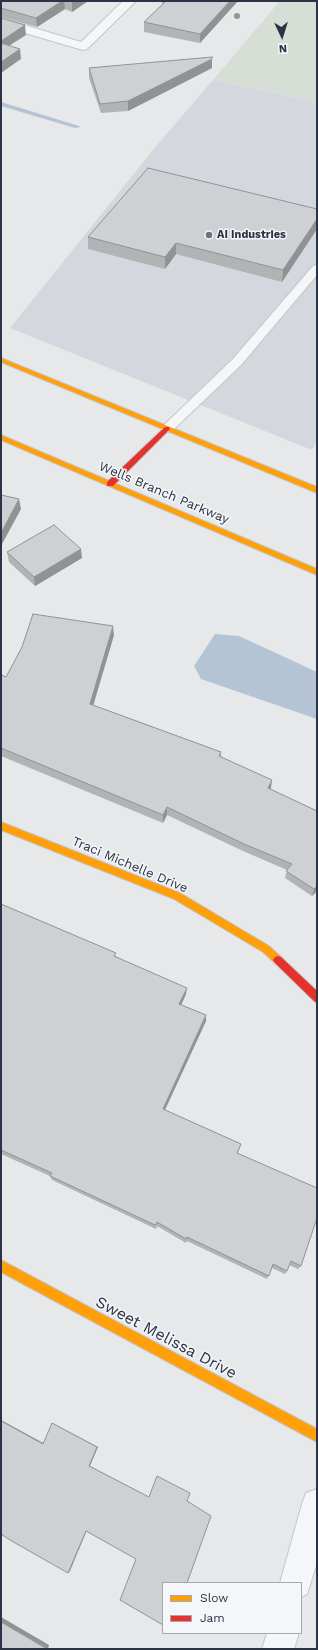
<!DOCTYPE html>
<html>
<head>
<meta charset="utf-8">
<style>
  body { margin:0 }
  #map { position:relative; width:318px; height:1650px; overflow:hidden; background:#e6e8ea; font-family:"Work Sans",sans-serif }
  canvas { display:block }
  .frame { position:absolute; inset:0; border:2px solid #2b3445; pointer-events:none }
  .legend { position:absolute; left:162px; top:1582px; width:140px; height:52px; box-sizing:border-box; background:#f4f6f9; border:1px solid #a4a8b1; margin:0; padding:5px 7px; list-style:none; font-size:12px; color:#2b3445 }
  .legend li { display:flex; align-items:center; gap:8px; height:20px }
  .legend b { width:20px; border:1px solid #a4a8b1 }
  .north { position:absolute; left:262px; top:16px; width:40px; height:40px; -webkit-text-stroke:3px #f4f6f9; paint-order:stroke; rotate:176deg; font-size:11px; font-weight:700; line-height:16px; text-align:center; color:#2b3445 }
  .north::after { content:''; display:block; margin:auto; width:14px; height:18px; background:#2b3445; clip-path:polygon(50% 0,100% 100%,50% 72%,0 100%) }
</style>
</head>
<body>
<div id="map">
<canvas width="318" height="1650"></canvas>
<div class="frame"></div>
<ul class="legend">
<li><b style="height:5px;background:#ff9f0a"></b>Slow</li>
<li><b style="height:5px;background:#e5322d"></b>Jam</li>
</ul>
<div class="north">N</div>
</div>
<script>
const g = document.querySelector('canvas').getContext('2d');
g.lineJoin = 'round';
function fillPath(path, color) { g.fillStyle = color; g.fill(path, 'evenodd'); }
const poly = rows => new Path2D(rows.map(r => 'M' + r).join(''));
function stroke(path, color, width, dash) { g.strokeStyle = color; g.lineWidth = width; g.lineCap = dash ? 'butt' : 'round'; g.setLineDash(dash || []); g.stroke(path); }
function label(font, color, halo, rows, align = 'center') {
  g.font = font + ' "Work Sans",sans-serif'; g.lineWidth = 3; g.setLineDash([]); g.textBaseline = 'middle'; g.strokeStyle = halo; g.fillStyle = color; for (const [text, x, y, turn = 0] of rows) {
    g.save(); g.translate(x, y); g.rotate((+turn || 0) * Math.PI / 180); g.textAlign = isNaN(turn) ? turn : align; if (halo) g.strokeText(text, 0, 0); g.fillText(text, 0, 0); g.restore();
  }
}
fillPath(poly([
  [213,80,317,102,317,441,312,450,10,328,157,145]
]), '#d4d7dd');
fillPath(poly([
  [280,1,317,1,317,102,213,80]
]), '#d6ded6');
fillPath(poly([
  [215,634,239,636,317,672,317,719,201,679,194,666]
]), '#b4c4d5');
fillPath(poly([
  [1,102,79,126,80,127,75,128,1,106,1,102]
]), '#b4c4d5');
const lane = poly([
  [317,265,317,275,241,365,171,432,163,432,161,429,163,426,233,359,313,266,317,265]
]);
const street = poly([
  [123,1,136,1,87,49,83,50,1,26,1,18,81,42,123,1],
  [317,1489,317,1563,307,1594,301,1597,301,1583,280,1583,302,1504,306,1493,317,1489],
  [267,1633,299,1633,294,1649,262,1649,267,1633]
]);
const slow = poly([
  [1,358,317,487,317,493,1,362,1,358],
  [1,435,317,569,317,575,1,440,1,435],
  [1,822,180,893,269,946,281,957,283,960,281,963,278,964,275,963,263,952,174,899,1,830,1,822],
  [1,1260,317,1429,317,1442,1,1272,1,1260]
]);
const jam = poly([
  [165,427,169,427,170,429,113,486,107,486,107,482,165,427],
  [278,956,281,957,317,991,317,1003,314,1001,275,963,273,960,275,957,278,956]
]);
stroke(lane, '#c4c6c8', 2);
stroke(street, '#c4c6c8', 2);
stroke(slow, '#c4c6c8', 2);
stroke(jam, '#c4c6c8', 2);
fillPath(lane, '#f5f6f7');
fillPath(street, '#f5f6f7');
fillPath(slow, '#ff9f0a');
fillPath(jam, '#e5322d');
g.fillStyle = '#8a9e88';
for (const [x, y] of [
  [237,16]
]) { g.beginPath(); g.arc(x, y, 3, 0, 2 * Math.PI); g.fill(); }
fillPath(poly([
  [1,1,88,1,72,12,65,9,37,27,1,17],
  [162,1,238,1,200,43,144,32,144,22,162,5],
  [212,59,212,68,128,111,101,113,89,78,89,68],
  [317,209,317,229,282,282,176,254,165,269,88,249,88,237],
  [7,552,82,558,35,586,9,562],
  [114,635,93,705,221,752,221,757,271,788,270,789,317,811,317,895,315,893,312,896,285,878,287,870,243,851,167,815,163,823,1,756,1,675,6,677],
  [1,904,117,957,186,994,181,1005,206,1015,206,1021,165,1110,241,1144,238,1153,301,1266,298,1269,289,1265,287,1271,285,1274,272,1268,267,1279,187,1241,186,1243,157,1226,156,1229,52,1180,50,1176,1,1154]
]), '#b1b3b5');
fillPath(poly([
  [62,1,64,1,65,9,37,27,36,18],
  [73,1,88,1,72,12,72,2],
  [230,1,238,1,200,43,200,34],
  [25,25,26,35,1,51,1,41],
  [20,49,21,59,1,73,1,62],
  [212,59,212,68,128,111,128,101],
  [317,219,317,229,282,282,283,270],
  [176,243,176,254,165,269,165,257],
  [19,499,21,509,1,546,1,533],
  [81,549,82,558,35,586,34,577],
  [113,626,114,635,91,713,90,704],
  [272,780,271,788,266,796,268,788],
  [167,807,167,815,163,823,163,815],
  [317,886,315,893,312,896,314,889],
  [187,988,186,994,179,1010,179,1004],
  [206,1015,206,1021,163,1114,163,1109],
  [1,1420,45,1444,43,1444,1,1421],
  [52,1423,98,1447,90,1466,149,1497,89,1466],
  [87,1530,70,1571,68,1573,86,1531],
  [1,1617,49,1645,48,1649,1,1622]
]), '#909294');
const building = poly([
  [1,1,62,1,36,18,1,8,1,1],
  [166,1,230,1,200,34,144,22,166,1],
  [1,18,25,25,1,41,1,18],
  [1,43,20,49,1,62,1,43],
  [212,57,212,59,128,101,100,104,89,68,212,57],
  [148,168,317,209,317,219,283,270,176,243,165,257,88,237,148,168],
  [1,495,19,499,1,533,1,495],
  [54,525,81,549,34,577,7,552,54,525],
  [33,614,113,626,90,704,221,752,219,756,272,780,268,788,317,811,317,886,314,889,286,871,292,864,244,844,167,807,163,815,1,748,1,675,6,677,22,647,33,614],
  [1,904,116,953,114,956,187,988,179,1004,206,1015,163,1109,241,1144,237,1153,317,1188,317,1218,301,1266,291,1261,287,1271,273,1264,269,1276,187,1237,186,1239,157,1222,155,1225,50,1176,52,1173,1,1150,1,904],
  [1,1421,43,1444,52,1423,97,1447,89,1466,149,1497,157,1476,190,1493,187,1501,211,1516,187,1583,163,1583,163,1625,120,1600,136,1559,86,1531,68,1573,10,1540,1,1534,1,1421],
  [1,1622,47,1649,1,1649,1,1622]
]);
fillPath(building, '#ced0d3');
stroke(building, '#909294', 1);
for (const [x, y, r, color] of [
  [209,235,4,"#6c737f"]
]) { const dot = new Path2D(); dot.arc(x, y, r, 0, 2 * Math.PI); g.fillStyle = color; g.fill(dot); stroke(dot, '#f4f6f9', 1.5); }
label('bold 11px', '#2b3445', '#f4f6f9', [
  ["AI Industries",217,235]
], 'left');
label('13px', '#2b3445', '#f4f6f9', [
  ["Wells Branch Parkway",164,493,23],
  ["Traci Michelle Drive",130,865,23]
]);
label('16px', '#2b3445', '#f4f6f9', [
  ["Sweet Melissa Drive",166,1338,28]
]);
</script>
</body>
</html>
